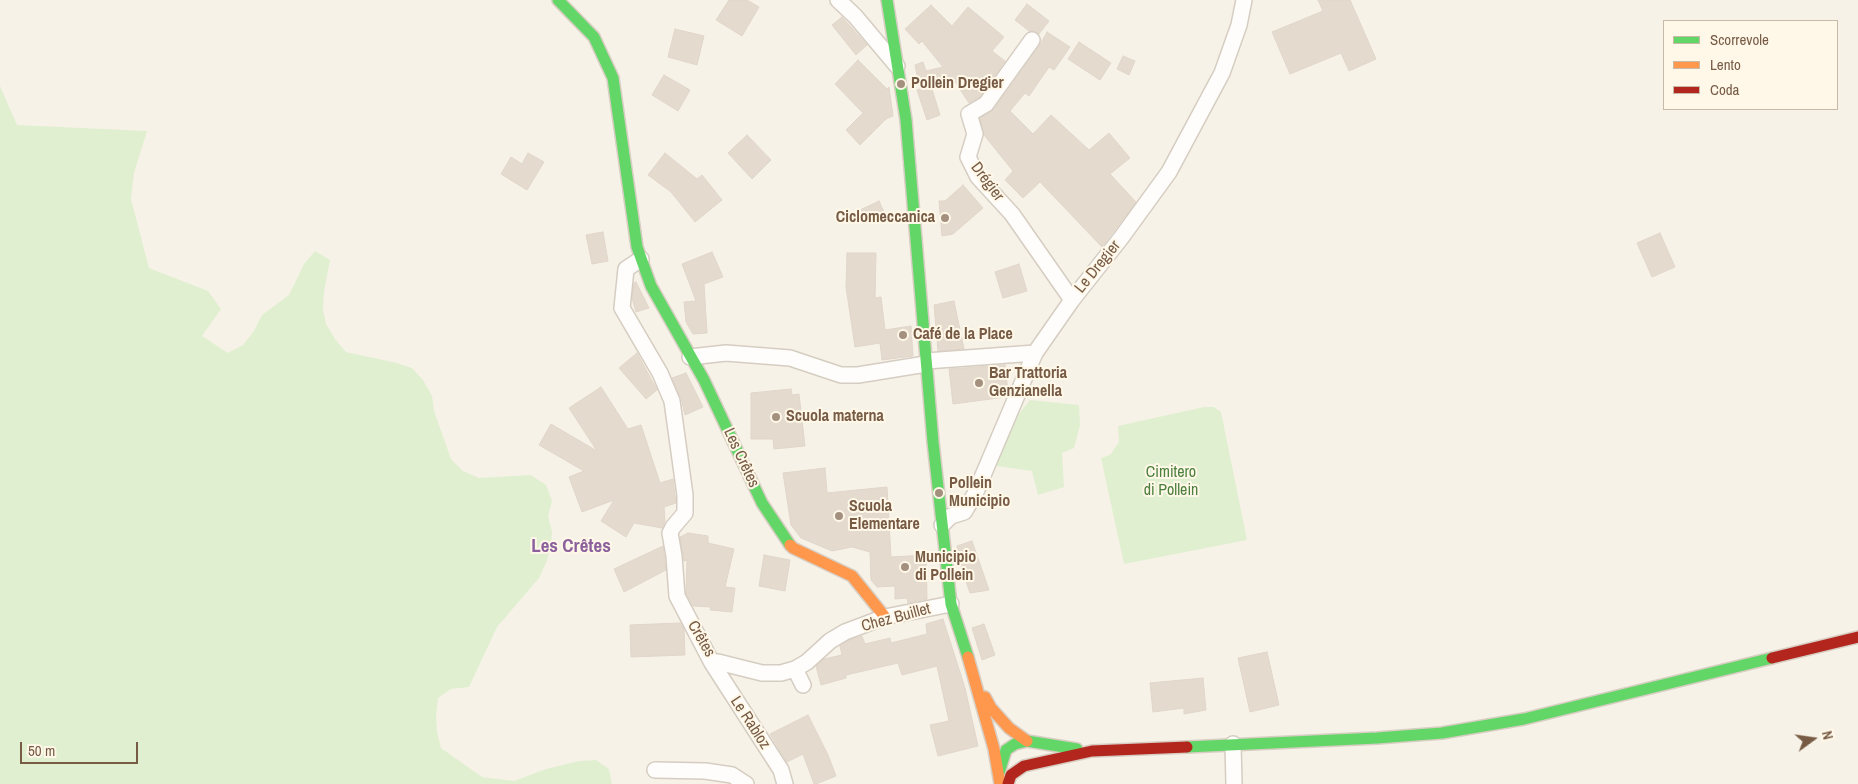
<!DOCTYPE html>
<html>
<head>
<meta charset="utf-8">
<style>
  body { margin:0 }
  #map { position:relative; width:1858px; height:784px; overflow:hidden; background:#f7f2e7; font-family:"Archivo Narrow",sans-serif }
  canvas { display:block }
  .legend { position:absolute; left:1663px; top:20px; width:175px; height:90px; box-sizing:border-box; background:#fff8e8; border:1px solid #c9b9a7; margin:0; padding:6px 9px; list-style:none; font-size:15px; color:#775b45 }
  .legend li { display:flex; align-items:center; gap:10px; height:25px }
  .legend b { width:25px; border:1px solid #c9b9a7 }
  .north { position:absolute; left:1788px; top:714px; width:50px; height:50px; -webkit-text-stroke:4px #fff8e8; paint-order:stroke; rotate:76deg; font-size:14px; font-weight:700; line-height:20px; text-align:center; color:#775b45 }
  .north::after { content:''; display:block; margin:auto; width:18px; height:22px; background:#775b45; clip-path:polygon(50% 0,100% 100%,50% 72%,0 100%) }
  .scale { position:absolute; left:20px; top:742px; width:118px; height:22px; box-sizing:border-box; border:2px solid #775b45; border-top:0; padding-left:6px; font-size:15px; line-height:18px; white-space:nowrap; color:#775b45; -webkit-text-stroke:4px #fff8e8; paint-order:stroke }
</style>
</head>
<body>
<div id="map">
<canvas width="1858" height="784"></canvas>
<ul class="legend">
<li><b style="height:6px;background:#63d668"></b>Scorrevole</li>
<li><b style="height:6px;background:#ff974d"></b>Lento</li>
<li><b style="height:6px;background:#b3261e"></b>Coda</li>
</ul>
<div class="north">N</div>
<div class="scale">50 m</div>
</div>
<script>
const g = document.querySelector('canvas').getContext('2d');
g.lineJoin = 'round';
function fillPath(path, color) { g.fillStyle = color; g.fill(path, 'evenodd'); }
const poly = rows => new Path2D(rows.map(r => 'M' + r).join(''));
function stroke(path, color, width, dash) { g.strokeStyle = color; g.lineWidth = width; g.lineCap = dash ? 'butt' : 'round'; g.setLineDash(dash || []); g.stroke(path); }
function label(font, color, halo, rows, align = 'center') {
  g.font = font + ' "Archivo Narrow",sans-serif'; g.lineWidth = 4; g.setLineDash([]); g.textBaseline = 'middle'; g.strokeStyle = halo; g.fillStyle = color; for (const [text, x, y, turn = 0] of rows) {
    g.save(); g.translate(x, y); g.rotate((+turn || 0) * Math.PI / 180); g.textAlign = isNaN(turn) ? turn : align; if (halo) g.strokeText(text, 0, 0); g.fillText(text, 0, 0); g.restore();
  }
}
fillPath(poly([
  [0,86,17,125,147,131,134,173,131,199,149,268,208,291,221,309,202,336,228,353,243,345,254,331,262,315,289,295,304,264,315,251,330,260,324,292,323,309,326,324,335,339,346,352,397,363,412,368,423,380,432,396,434,411,451,459,463,471,479,478,531,475,546,485,552,501,548,516,552,532,551,547,546,563,539,578,497,627,469,687,451,689,438,698,436,716,437,732,441,748,482,777,514,781,546,769,579,761,596,760,609,769,612,784,0,784],
  [1030,400,1079,405,1080,425,1074,448,1062,453,1064,487,1038,495,1032,471,996,466,1018,415],
  [1204,407,1214,407,1221,412,1247,540,1124,564,1101,458,1110,455,1119,442,1118,426]
]), '#e0efd0');
const building = poly([
  [729,0,747,0,759,7,742,36,716,20,729,0],
  [1318,0,1350,0,1376,59,1349,71,1341,53,1290,74,1272,32,1323,11,1318,0],
  [1027,4,1049,21,1039,34,1033,31,1029,31,1015,20,1027,4],
  [931,5,952,26,968,7,1004,37,992,51,1005,61,980,97,969,103,952,77,930,83,940,115,927,120,917,90,920,89,915,65,923,62,926,71,943,67,922,41,919,44,905,29,931,5],
  [842,17,867,45,856,55,832,25,842,17],
  [675,29,704,36,697,65,668,57,675,29],
  [1047,32,1070,47,1054,70,1049,67,1029,96,1025,93,1010,111,1033,134,1051,115,1089,150,1109,133,1130,158,1110,174,1136,202,1102,247,1040,182,1023,198,1005,180,1013,171,984,135,980,118,994,109,1040,45,1047,32],
  [1079,42,1111,63,1100,80,1068,59,1079,42],
  [1123,56,1135,61,1129,75,1117,69,1123,56],
  [858,60,887,89,889,87,893,116,886,119,860,145,846,130,863,113,835,84,858,60],
  [664,75,690,90,678,111,652,95,664,75],
  [747,135,771,160,752,179,728,153,747,135],
  [528,153,544,162,527,190,501,174,511,157,522,164,528,153],
  [665,153,697,179,702,175,722,200,695,222,671,192,648,175,665,153],
  [963,185,983,208,953,234,942,236,939,201,945,201,963,185],
  [879,201,885,214,864,224,858,211,879,201],
  [603,232,608,261,592,264,586,235,603,232],
  [1660,233,1675,267,1652,277,1637,243,1660,233],
  [712,252,723,277,704,284,707,333,693,334,686,322,684,302,696,301,682,264,712,252],
  [847,253,876,253,875,298,881,297,885,330,911,326,913,356,882,360,880,343,855,347,846,287,847,253],
  [1019,264,1027,291,1003,298,995,272,1019,264],
  [636,282,649,308,636,312,632,298,634,283,636,282],
  [954,301,964,349,938,351,934,305,954,301],
  [637,353,657,390,646,399,619,368,637,353],
  [1005,365,1008,392,1006,397,953,404,949,369,1005,365],
  [686,373,703,407,685,415,681,398,672,378,686,373],
  [601,387,628,429,641,425,660,483,673,479,676,503,664,507,665,521,662,528,634,523,626,537,601,521,614,500,582,512,569,477,584,471,539,445,551,424,597,451,569,408,601,387],
  [791,389,792,395,799,394,805,446,774,449,773,439,751,439,751,393,791,389],
  [825,468,827,493,887,487,891,557,926,555,927,599,908,603,907,598,895,599,895,586,877,587,871,580,870,552,852,547,832,551,801,538,791,525,783,473,825,468],
  [688,533,708,536,708,543,734,549,725,587,735,588,732,612,710,610,711,607,693,606,686,593,687,560,684,561,680,537,688,533],
  [972,541,989,590,970,593,959,561,957,546,972,541],
  [663,546,666,570,624,592,614,569,663,546],
  [764,555,790,560,785,591,759,586,764,555],
  [943,619,965,688,978,746,938,756,930,725,949,721,937,666,902,675,898,663,846,675,846,678,821,685,816,666,824,659,842,655,840,646,849,640,862,636,865,644,890,638,891,643,927,634,926,624,943,619],
  [680,623,684,629,685,655,631,657,630,625,680,623],
  [984,624,995,655,982,660,972,628,984,624],
  [1267,652,1279,705,1250,712,1238,658,1267,652],
  [1203,678,1206,710,1184,714,1184,708,1153,712,1150,683,1203,678],
  [808,715,828,755,836,776,816,784,814,784,803,754,787,762,770,734,808,715]
]);
fillPath(building, '#e4dace');
stroke(building, '#e0d5c9', 1);
const street = poly([
  [838,0,855,16,897,66],
  [1032,40,986,104,969,114,975,134,968,157,978,177,1012,214,1072,300],
  [641,259,626,269,622,308,660,373,672,401,685,495,685,513,673,527,670,533,674,556,677,596,712,663,718,662,762,673,781,673,795,669,807,662,830,641,845,632,885,617,951,604],
  [690,357,726,353,790,358,841,375,858,375,926,364],
  [926,361,1035,353],
  [942,525,951,516,964,512,975,494,1035,353,1072,300,1121,238,1169,172,1222,73,1239,25,1244,0],
  [712,663,781,770,785,784],
  [795,669,803,685],
  [1233,744,1234,784],
  [655,770,705,771,732,775,746,784]
]);
const fast = poly([
  [558,0,594,37,613,78,637,247,651,286,704,380,762,503,790,545],
  [887,0,906,120,933,442,951,604,968,657],
  [1187,747,1377,738,1442,733,1524,719,1772,658],
  [999,773,1006,750,1015,744,1027,741,1077,749]
]);
const slow = poly([
  [790,545,793,548,852,576,885,617],
  [968,657,994,749,1000,784],
  [985,697,991,708,1009,728,1027,741]
]);
const jam = poly([
  [1772,658,1858,637],
  [1008,784,1011,775,1024,766,1092,751,1187,747]
]);
stroke(street, '#d6cdc2', 18);
stroke(fast, '#d8cec3', 14);
stroke(slow, '#d8cec3', 14);
stroke(jam, '#d8cec3', 14);
stroke(street, '#fefdfb', 15);
stroke(fast, '#63d668', 11);
stroke(slow, '#ff974d', 11);
stroke(jam, '#b3261e', 11);
for (const [x, y, r, color] of [
  [901,84,5,"#a4907e"],
  [945,218,5,"#a4907e"],
  [903,335,5,"#a4907e"],
  [979,383,5,"#a4907e"],
  [776,417,5,"#a4907e"],
  [939,493,5,"#a4907e"],
  [839,516,5,"#a4907e"],
  [905,567,5,"#a4907e"]
]) { const dot = new Path2D(); dot.arc(x, y, r, 0, 2 * Math.PI); g.fillStyle = color; g.fill(dot); stroke(dot, '#fff8e8', 2); }
label('bold 16px', '#775b45', '#fff8e8', [
  ["Pollein Dregier",911,84],
  ["Ciclomeccanica",935,218,"right"],
  ["Café de la Place",913,335],
  ["Bar Trattoria",989,374],
  ["Genzianella",989,392],
  ["Scuola materna",786,417],
  ["Pollein",949,484],
  ["Municipio",949,502],
  ["Scuola",849,507],
  ["Elementare",849,525],
  ["Municipio",915,558],
  ["di Pollein",915,576]
], 'left');
label('16px', '#775b45', '#fff8e8', [
  ["Drégier",987,182,53],
  ["Le Dregier",1098,267,-51],
  ["Les Crêtes",741,458,65],
  ["Chez Buillet",896,618,-15],
  ["Crêtes",701,639,60],
  ["Le Rabloz",750,723,57]
]);
label('16px', '#4b7f3c', '#fff8e8', [
  ["Cimitero",1171,473],
  ["di Pollein",1171,491]
]);
label('bold 19px', '#8c609c', '#fff8e8', [
  ["Les Crêtes",571,547]
]);
</script>
</body>
</html>
